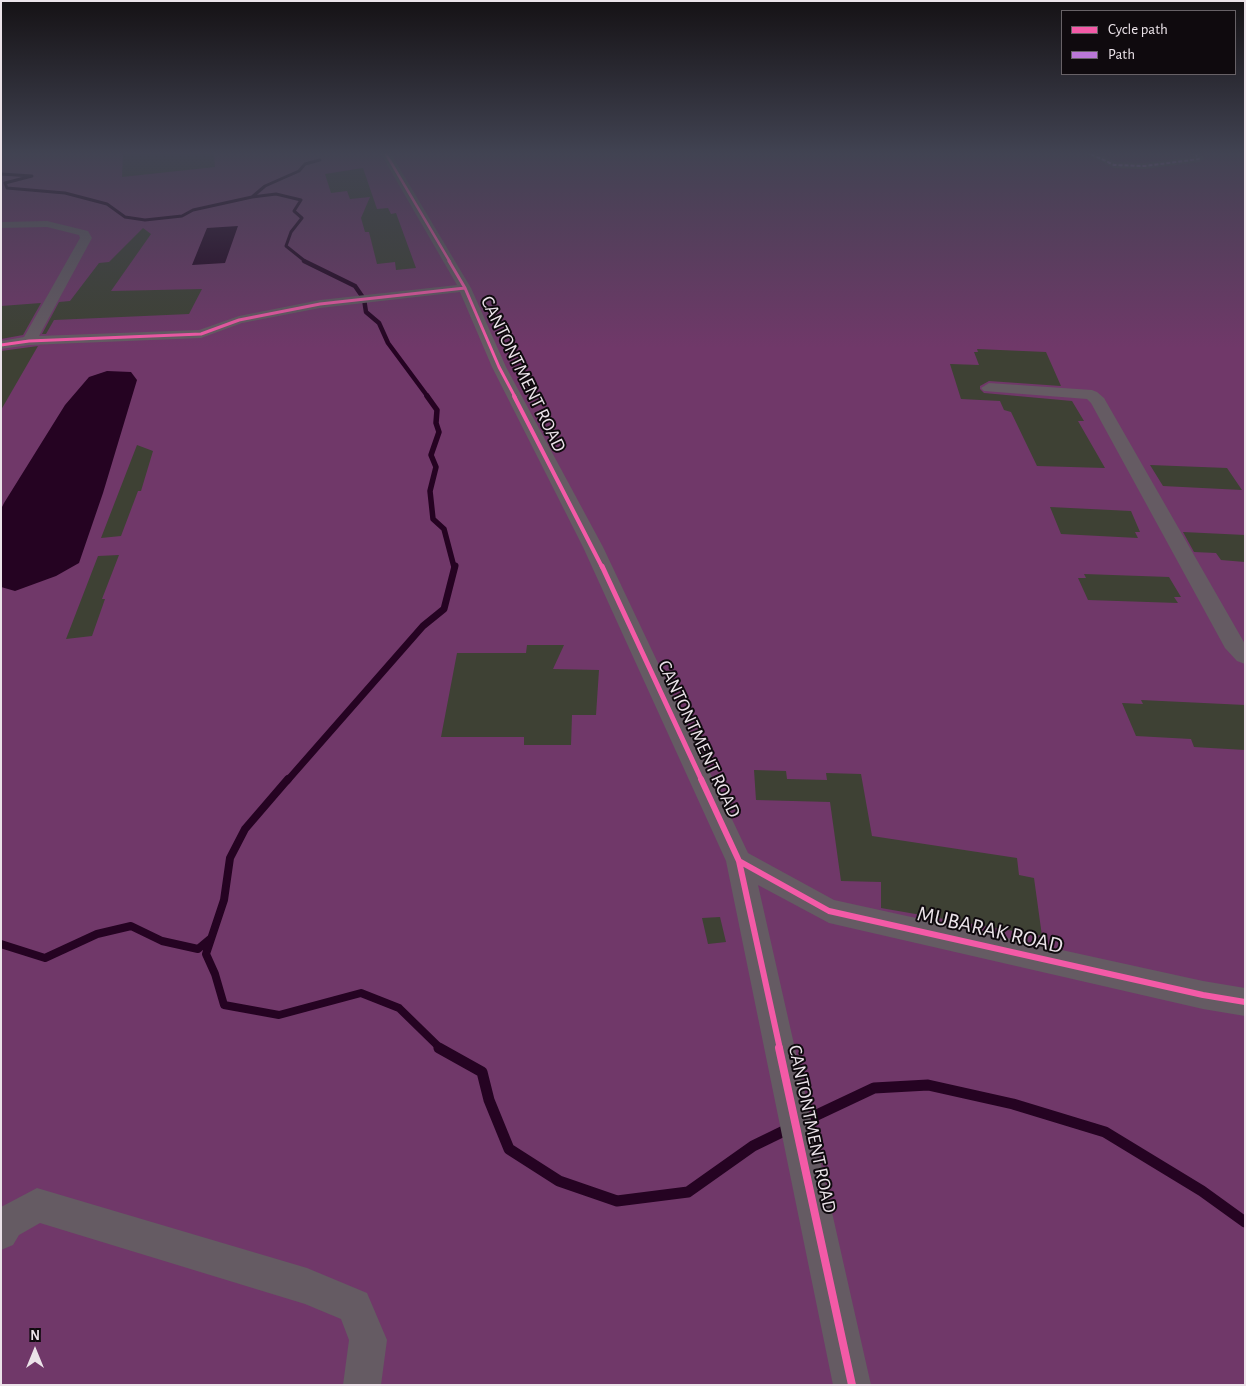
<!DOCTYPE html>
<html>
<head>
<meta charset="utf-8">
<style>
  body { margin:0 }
  #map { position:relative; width:1246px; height:1386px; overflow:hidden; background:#272126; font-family:"Alegreya Sans",sans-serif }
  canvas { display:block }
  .frame { position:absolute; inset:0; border:2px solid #ebe3e9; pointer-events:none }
  .legend { position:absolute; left:1061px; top:10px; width:175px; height:65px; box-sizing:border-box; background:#0f0a0e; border:1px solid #676166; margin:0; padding:6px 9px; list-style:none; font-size:15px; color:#ebe3e9 }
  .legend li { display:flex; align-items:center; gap:10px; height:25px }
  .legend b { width:25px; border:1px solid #676166 }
  .north { position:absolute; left:10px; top:1326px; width:50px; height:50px; -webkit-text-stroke:4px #0f0a0e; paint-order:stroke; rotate:0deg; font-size:14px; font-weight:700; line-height:20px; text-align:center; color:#ebe3e9 }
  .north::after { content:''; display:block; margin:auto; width:18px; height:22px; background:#ebe3e9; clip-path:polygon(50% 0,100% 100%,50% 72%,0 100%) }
</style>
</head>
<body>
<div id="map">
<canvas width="1246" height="1386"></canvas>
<div class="frame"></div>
<ul class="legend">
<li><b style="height:6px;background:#f35aa7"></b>Cycle path</li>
<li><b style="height:6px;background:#ba77d6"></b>Path</li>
</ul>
<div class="north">N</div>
</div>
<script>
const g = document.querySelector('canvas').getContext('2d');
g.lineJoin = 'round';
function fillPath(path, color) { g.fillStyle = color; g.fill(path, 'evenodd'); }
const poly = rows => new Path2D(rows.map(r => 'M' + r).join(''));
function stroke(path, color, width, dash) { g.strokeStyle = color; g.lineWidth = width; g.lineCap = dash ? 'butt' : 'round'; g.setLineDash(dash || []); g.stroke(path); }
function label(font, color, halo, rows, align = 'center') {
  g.font = font + ' "Alegreya Sans",sans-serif'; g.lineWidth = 4; g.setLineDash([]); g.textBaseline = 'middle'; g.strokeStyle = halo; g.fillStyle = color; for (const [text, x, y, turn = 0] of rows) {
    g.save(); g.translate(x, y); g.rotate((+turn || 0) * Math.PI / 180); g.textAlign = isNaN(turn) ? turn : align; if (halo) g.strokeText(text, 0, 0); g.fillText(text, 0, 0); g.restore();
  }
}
fillPath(poly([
  [1,154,1245,154,1245,1385,1,1385]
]), '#703869');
fillPath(poly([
  [238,226,225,263,192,265,207,228],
  [107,371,131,372,137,380,103,493,79,563,56,576,15,591,1,587,1,509,4,503,65,405,89,377]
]), '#250322');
stroke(poly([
  [1,174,32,176,5,183,7,188,65,193,107,204,125,217,145,220,182,216,193,210,252,197,265,186,299,171,305,164,320,160],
  [252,197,276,194,301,200,294,211,302,218,291,232,286,246,306,262]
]), '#250322', 3);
stroke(poly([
  [304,261,355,286,364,299,366,312,379,323,388,343,428,397]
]), '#250322', 4.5);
stroke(poly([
  [427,396,437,410,436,423,439,432,431,455,436,467,430,491,433,519,444,529,454,567]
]), '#250322', 5.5);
stroke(poly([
  [287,781,423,626,444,609,455,566]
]), '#250322', 7);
stroke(poly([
  [288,779,245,829,230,858,224,900,206,954,215,974,224,1005,279,1015,361,993,399,1008,441,1049],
  [1,944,45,958,97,934,131,926,162,941,198,949,210,939]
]), '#250322', 8);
stroke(poly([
  [439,1048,482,1072,489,1100,509,1149,559,1181,617,1201,688,1192,753,1146,790,1128],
  [804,1121,874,1088,928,1085,1013,1104,1105,1132,1202,1191,1245,1222]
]), '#250322', 11);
fillPath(poly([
  [123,154,214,154,215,167,122,177],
  [363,168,377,209,388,208,391,214,396,213,416,268,396,270,395,262,377,264,369,232,365,232,361,218,370,197,350,199,347,191,331,193,325,174],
  [143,228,151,234,111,291,202,289,189,314,54,320,46,334,42,334,59,302,70,301,99,263,109,262],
  [41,303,23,335,1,339,1,306],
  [38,346,1,410,1,351],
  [977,349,1046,352,1061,386,989,381,980,386,980,389,984,393,1072,401,1084,421,1078,421,1105,468,1037,466,1011,412,1004,410,1000,401,961,399,950,364,979,365,974,352,978,352],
  [137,445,153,451,141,491,138,491,121,536,101,538],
  [1150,465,1227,468,1242,490,1163,486],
  [1050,507,1131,511,1140,532,1135,532,1138,538,1061,534],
  [1183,532,1245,535,1245,562,1221,560,1216,553,1194,552],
  [119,555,102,599,105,599,92,636,66,639,98,556],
  [1084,574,1169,577,1181,597,1174,597,1178,603,1088,600,1078,578,1086,578],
  [527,645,564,645,553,669,599,670,596,715,572,715,571,745,524,745,524,737,441,737,457,653,526,653],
  [1141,700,1245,705,1245,750,1194,747,1191,739,1136,736,1122,703,1143,704],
  [754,770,786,771,787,779,827,780,826,773,861,774,872,836,1017,858,1019,875,1034,878,1042,936,881,908,881,882,841,881,830,802,756,800],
  [720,917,726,942,708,944,702,918]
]), '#3e4134');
fillPath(poly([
  [381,154,391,154,471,288,506,367,603,547,748,853,834,900,1203,981,1245,988,1245,1016,1203,1009,829,923,758,885,871,1385,833,1385,726,861,583,547,492,367,460,292,320,308,242,323,201,338,29,345,1,349,1,341,24,337,80,238,79,235,47,227,1,228,1,222,47,221,88,231,92,238,39,336,199,330,239,316,320,300,457,285,381,154],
  [1086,154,1099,154,1116,162,1144,163,1192,157,1190,154,1200,154,1204,159,1199,162,1144,169,1114,168,1086,154],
  [989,383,1092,390,1097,392,1104,398,1245,644,1245,664,1237,661,1225,648,1091,403,1087,399,984,391,981,388,989,383],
  [37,1188,307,1268,367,1293,387,1340,381,1385,343,1385,349,1340,341,1319,305,1304,40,1223,19,1235,13,1245,1,1250,1,1207,37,1188]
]), '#655b63');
stroke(poly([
  [1091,154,1114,165,1144,166,1199,159,1195,154]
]), '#ba77d6', 2, [4, 2]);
stroke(poly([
  [386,154,450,262]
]), '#f35aa7', 2.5);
stroke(poly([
  [449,261,465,288,499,367,515,397],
  [1,345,29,341,201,334,239,320,320,304,465,288]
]), '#f35aa7', 3);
stroke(poly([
  [514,396,602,567]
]), '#f35aa7', 4);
stroke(poly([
  [602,566,702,781]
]), '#f35aa7', 5);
stroke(poly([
  [701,779,739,861,780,1049],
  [739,861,829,911,1203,995,1245,1002]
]), '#f35aa7', 6);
stroke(poly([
  [779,1048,852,1385]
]), '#f35aa7', 8);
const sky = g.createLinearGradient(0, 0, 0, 348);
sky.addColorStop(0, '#151215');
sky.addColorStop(0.44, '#414352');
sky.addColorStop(1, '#41435200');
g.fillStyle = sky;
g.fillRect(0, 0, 1246, 348);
label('19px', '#ebe3e9', '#0f0a0e', [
  ["CANTONTMENT ROAD",523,374,64],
  ["CANTONTMENT ROAD",699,739,65],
  ["CANTONTMENT ROAD",812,1129,78]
]);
label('22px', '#ebe3e9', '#0f0a0e', [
  ["MUBARAK ROAD",990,930,13]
]);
</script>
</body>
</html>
